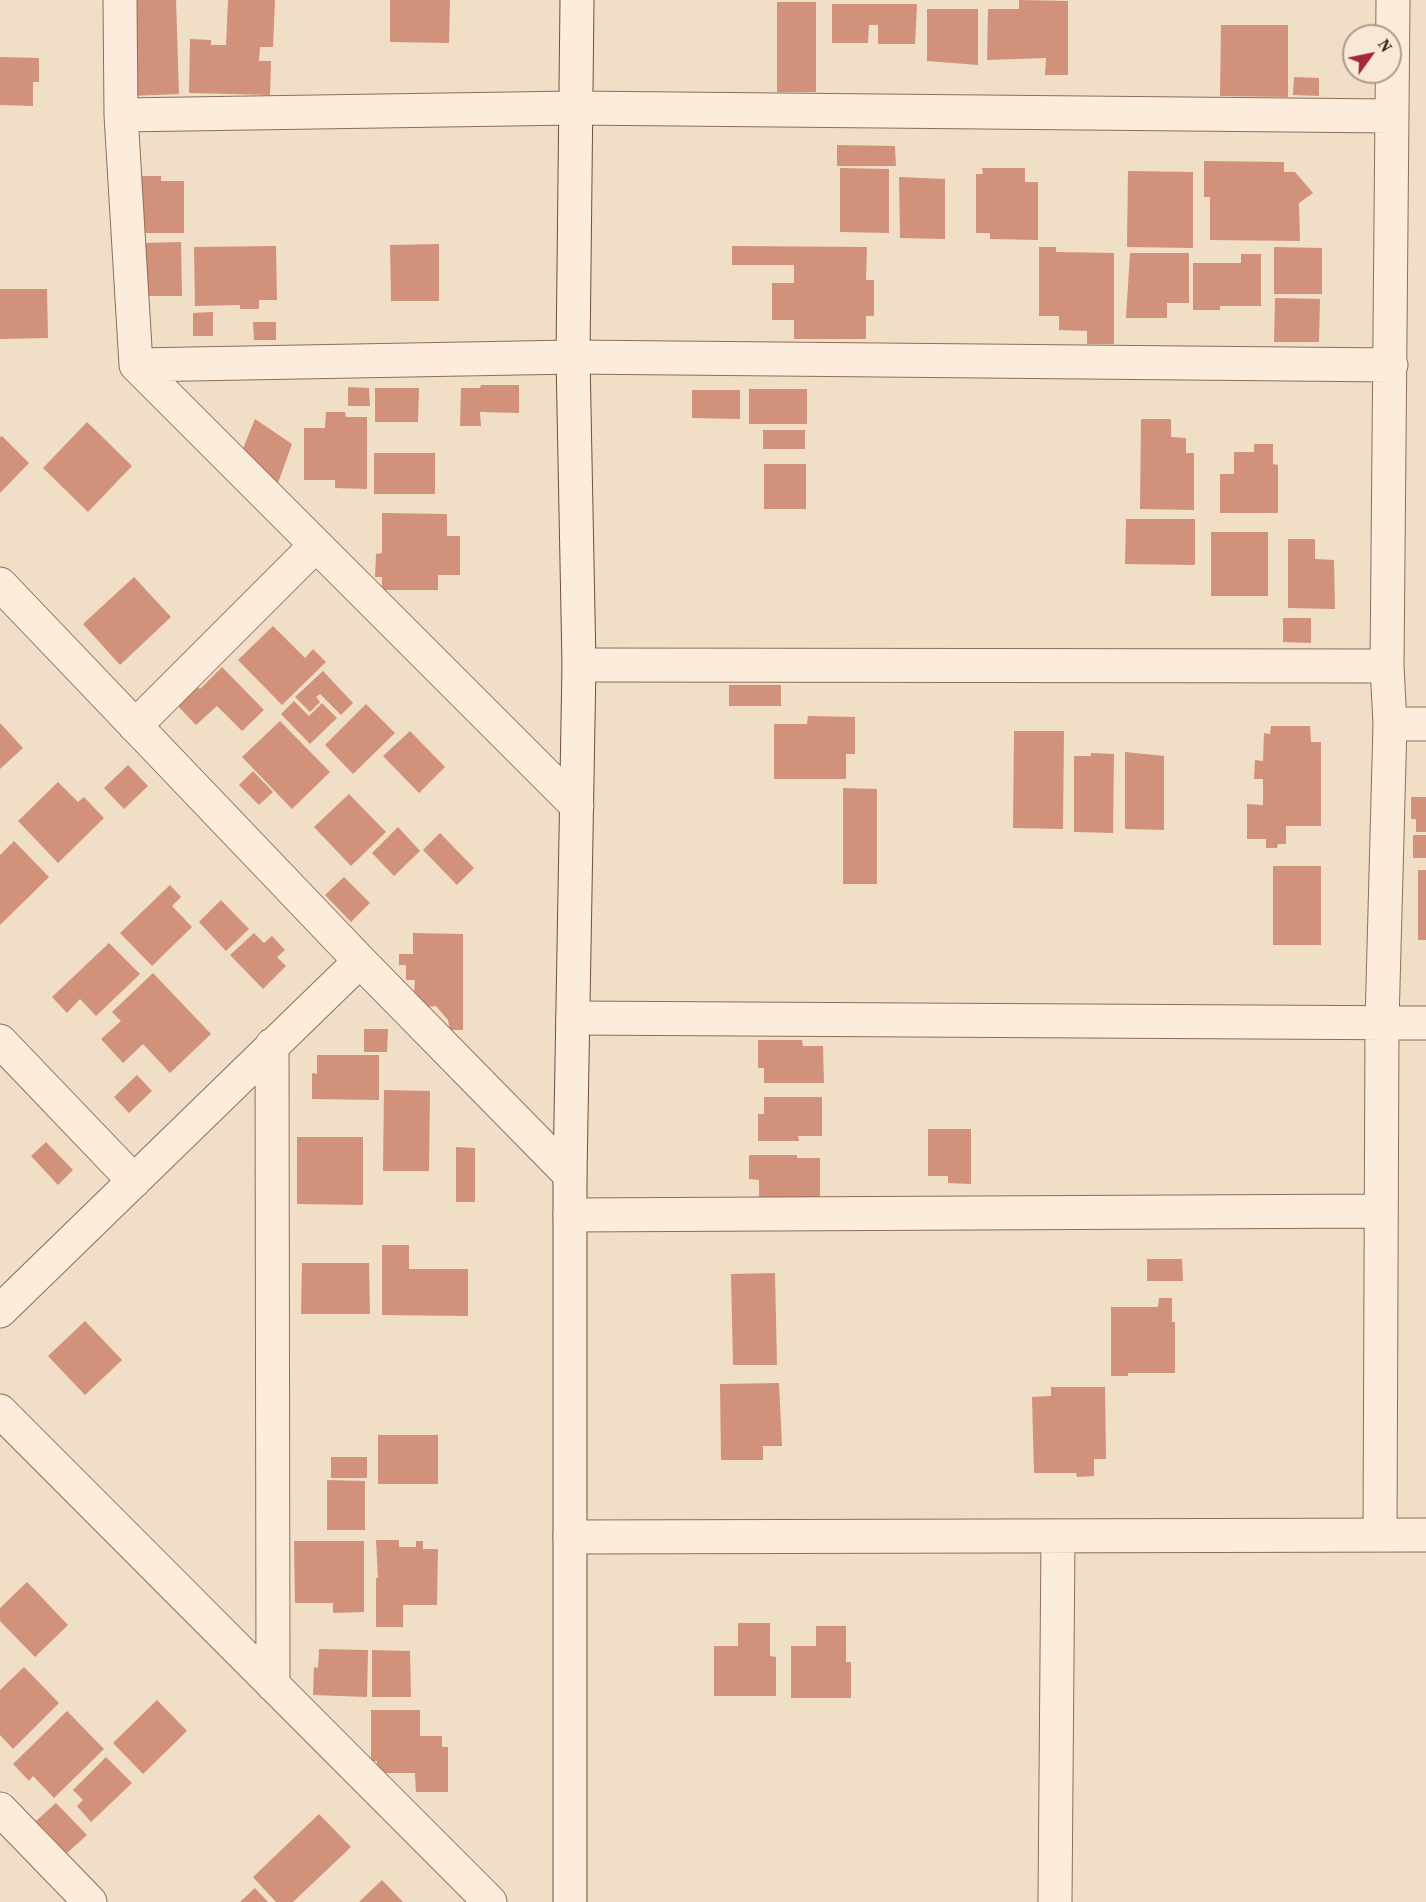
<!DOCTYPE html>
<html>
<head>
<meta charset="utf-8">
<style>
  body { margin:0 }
  #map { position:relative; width:1426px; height:1902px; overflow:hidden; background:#f1dec6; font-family:"Source Serif 4",serif }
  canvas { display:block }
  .north { position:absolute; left:1342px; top:24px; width:60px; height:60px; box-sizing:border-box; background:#f8e9d7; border:2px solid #ad9c8d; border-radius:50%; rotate:57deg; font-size:16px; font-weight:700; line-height:24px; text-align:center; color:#3d291f }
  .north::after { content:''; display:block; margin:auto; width:21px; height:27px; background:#a1273b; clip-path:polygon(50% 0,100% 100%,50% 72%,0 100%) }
</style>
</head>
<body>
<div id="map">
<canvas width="1426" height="1902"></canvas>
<div class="north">N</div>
</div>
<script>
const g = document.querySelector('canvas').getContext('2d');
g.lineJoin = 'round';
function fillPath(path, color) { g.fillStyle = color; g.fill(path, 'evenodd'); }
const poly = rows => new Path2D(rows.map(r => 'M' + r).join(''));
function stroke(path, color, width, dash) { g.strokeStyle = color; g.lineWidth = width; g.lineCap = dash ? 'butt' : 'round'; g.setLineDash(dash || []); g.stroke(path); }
fillPath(poly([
  [127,0,176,0,179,94,130,96],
  [228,0,275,0,273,47,260,47,259,61,271,61,270,95,189,93,190,39,211,40,211,45,226,45],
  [390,0,450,0,449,43,390,42],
  [1019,0,1068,1,1068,75,1045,75,1046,58,987,60,988,9,1019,9],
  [777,2,816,2,816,92,777,92],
  [832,4,917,4,915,44,878,44,878,25,869,25,868,43,832,43],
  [927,9,978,9,978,65,927,61],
  [1221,25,1288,25,1288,97,1220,96],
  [0,57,39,58,39,82,33,82,33,106,0,105],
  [1294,77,1319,78,1319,96,1293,95],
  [837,145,895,146,896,166,837,166],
  [1204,161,1284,162,1284,172,1295,172,1313,193,1299,203,1300,241,1210,240,1210,197,1204,197],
  [840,168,889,169,889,233,840,232],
  [982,168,1025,168,1025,182,1038,182,1038,240,990,239,990,233,976,233,976,174,983,174],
  [1128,171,1193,172,1193,248,1127,247],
  [140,176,161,176,161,181,184,181,184,233,141,233],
  [899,177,945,179,945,239,900,238],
  [181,242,182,296,142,296,141,243],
  [439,244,439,301,391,301,390,245],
  [276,246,277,300,259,300,259,309,240,309,240,305,195,306,194,247],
  [732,246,867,247,866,280,874,280,874,316,866,316,866,339,794,339,794,320,772,320,772,283,794,283,794,265,732,265],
  [1039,247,1056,247,1056,252,1114,253,1114,344,1087,344,1087,331,1059,330,1059,316,1039,316],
  [1274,247,1322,248,1322,294,1274,294],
  [1130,253,1189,253,1189,303,1167,303,1167,318,1126,318],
  [1241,254,1261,254,1261,306,1220,306,1220,310,1193,310,1193,263,1241,263],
  [0,289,47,289,48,338,0,339],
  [1275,298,1320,299,1319,342,1274,342],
  [213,312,213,336,193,336,193,313],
  [253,322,276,322,276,340,254,340],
  [481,385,519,385,519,413,480,412,481,426,460,426,461,388,480,388],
  [348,387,369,388,370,406,348,406],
  [375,388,419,388,418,422,375,422],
  [749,389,807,389,807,424,749,424],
  [692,390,740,390,740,419,692,418],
  [326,412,345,412,346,417,367,417,367,489,335,488,335,480,304,480,304,428,325,428],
  [255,419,292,444,278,483,240,456],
  [1141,419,1171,419,1171,437,1186,438,1186,453,1194,453,1194,510,1140,509],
  [87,422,132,466,88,512,43,468],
  [763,430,805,430,805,449,763,449],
  [2,436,29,463,0,493,0,437],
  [1254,444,1273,444,1273,464,1278,465,1278,513,1220,513,1220,474,1234,474,1234,452,1254,452],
  [374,453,435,453,435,494,374,494],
  [764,464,806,464,806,509,764,509],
  [382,513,447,514,447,536,460,536,460,575,438,575,438,590,382,590,382,577,375,577,376,554,382,553],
  [1126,519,1195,519,1195,565,1125,564],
  [1211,532,1268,532,1268,596,1211,596],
  [1288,539,1315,539,1315,559,1334,560,1335,609,1288,608],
  [134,577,171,617,120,665,83,624],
  [1283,618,1311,618,1311,643,1283,642],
  [273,626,305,658,313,649,326,662,282,705,238,660],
  [222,667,264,710,242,731,217,706,196,725,177,705,197,686,200,689],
  [323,671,353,703,341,715,320,694,316,697,320,702,310,712,295,697],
  [729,685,781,685,781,706,729,706],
  [294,701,309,716,322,703,337,718,310,744,281,714],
  [366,704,395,733,353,774,325,745],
  [808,716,855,717,855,754,846,754,846,779,774,779,774,724,807,724],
  [280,721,330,772,292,809,242,757],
  [0,723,23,748,0,769],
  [1271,726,1310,726,1311,742,1321,742,1321,826,1286,826,1286,844,1278,844,1277,848,1266,848,1266,839,1247,839,1247,804,1263,805,1263,779,1254,779,1255,760,1263,761,1264,733,1270,734],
  [410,731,445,767,419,793,383,756],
  [1014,731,1064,731,1063,829,1013,828],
  [1125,752,1164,756,1164,830,1125,829],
  [1091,753,1114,754,1113,833,1074,832,1074,756,1091,756],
  [128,765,148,786,124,809,104,788],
  [253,771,273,792,259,805,239,785],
  [58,782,78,802,84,797,104,818,58,863,18,821],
  [843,788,877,789,877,884,843,884],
  [349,794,386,832,351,866,314,827],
  [1411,797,1426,797,1426,832,1416,832,1416,819,1411,819],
  [398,827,420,851,394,876,372,853],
  [440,833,474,868,457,885,423,850],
  [1413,835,1426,835,1426,858,1413,858],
  [14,841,49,877,0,925,0,855],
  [1273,866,1321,866,1321,945,1273,945],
  [1418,870,1426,870,1426,940,1418,940],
  [344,877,370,903,351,922,325,895],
  [170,885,181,897,172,906,192,927,152,966,120,933],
  [221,900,249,929,226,951,199,922],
  [254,933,264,943,272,936,285,950,277,957,286,966,263,989,230,955],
  [413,933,463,934,463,1030,450,1030,448,1020,436,1006,427,1007,414,991,415,980,406,980,406,965,399,965,399,954,413,954],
  [109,943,140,974,96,1016,80,999,67,1013,52,997],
  [153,973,211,1034,170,1073,143,1044,123,1063,101,1039,121,1021,112,1012],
  [364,1029,388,1029,387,1052,364,1052],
  [758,1040,802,1040,803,1046,823,1046,824,1083,764,1083,764,1068,758,1068],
  [317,1055,379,1055,379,1100,312,1099,312,1073,317,1074],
  [137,1075,152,1091,129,1113,114,1097],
  [384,1090,430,1091,429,1171,383,1171],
  [764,1097,822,1097,822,1136,798,1136,799,1141,758,1141,758,1114,764,1114],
  [928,1129,971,1129,971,1184,948,1183,948,1176,928,1176],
  [297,1137,363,1137,363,1205,297,1204],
  [46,1142,73,1170,58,1185,31,1156],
  [456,1147,475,1148,475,1202,456,1202],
  [749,1155,797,1155,797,1158,820,1158,820,1198,759,1198,759,1180,749,1179],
  [382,1245,409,1245,409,1269,468,1269,468,1316,382,1315],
  [1147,1259,1182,1259,1183,1281,1147,1281],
  [302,1263,369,1263,370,1314,301,1314],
  [775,1273,777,1365,733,1365,731,1274],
  [1159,1298,1172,1298,1172,1322,1175,1322,1175,1373,1128,1373,1128,1376,1111,1376,1111,1307,1158,1307],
  [85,1321,122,1360,85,1395,48,1356],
  [779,1383,782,1446,763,1446,763,1460,721,1460,720,1384],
  [1051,1387,1105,1387,1106,1459,1094,1459,1094,1476,1077,1477,1076,1473,1034,1473,1032,1397,1051,1396],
  [378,1435,438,1435,438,1484,378,1484],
  [331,1457,367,1457,367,1478,331,1478],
  [327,1480,365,1481,365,1530,327,1530],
  [376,1540,399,1540,399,1547,416,1547,416,1541,423,1541,423,1549,438,1549,437,1605,403,1605,403,1627,376,1627,376,1578,378,1578],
  [294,1541,364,1541,364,1612,333,1613,333,1603,295,1603],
  [27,1582,68,1625,35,1657,0,1621,0,1608],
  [738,1623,770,1623,770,1656,776,1657,776,1696,714,1696,714,1646,738,1646],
  [816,1626,846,1626,846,1662,851,1662,851,1698,791,1698,791,1646,816,1646],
  [319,1649,368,1650,367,1697,313,1695,314,1667,318,1668],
  [372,1650,410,1651,411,1697,372,1697],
  [24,1667,59,1703,13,1749,0,1735,0,1690],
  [157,1700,187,1731,143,1774,113,1743],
  [371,1710,420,1710,420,1736,442,1736,442,1747,448,1747,448,1792,416,1792,415,1773,377,1773,377,1761,371,1761],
  [67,1711,104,1749,54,1798,33,1776,29,1781,13,1764],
  [106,1757,132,1783,91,1822,77,1806,83,1800,73,1790],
  [56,1803,87,1835,67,1853,36,1821],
  [319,1814,351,1847,293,1902,276,1902,253,1877],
  [382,1880,403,1902,359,1902],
  [255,1888,268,1902,240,1902]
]), '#d1917a');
const street = poly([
  [120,0,121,115,136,365,577,806],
  [121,115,575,108,1390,116],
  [136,365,573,357,1391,365],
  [0,584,360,961,570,1175],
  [579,665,1387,666],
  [1390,724,1426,724],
  [135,726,315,546],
  [573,1018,1426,1023],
  [0,1041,134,1181],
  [272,1045,273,1685],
  [570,1215,1381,1211],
  [0,1311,360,961],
  [0,1411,490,1902],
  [1380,1535,1382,1023,1390,724,1387,666,1393,0],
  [570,1537,1426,1535],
  [0,1809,90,1902],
  [1055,1902,1058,1536]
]);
const secondary = poly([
  [570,1902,570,1175,579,665,573,357,577,0]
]);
stroke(street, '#8e6e5a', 35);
stroke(secondary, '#704f3e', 35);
stroke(street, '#fbecdb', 33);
stroke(secondary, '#fbecdb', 33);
</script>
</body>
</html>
